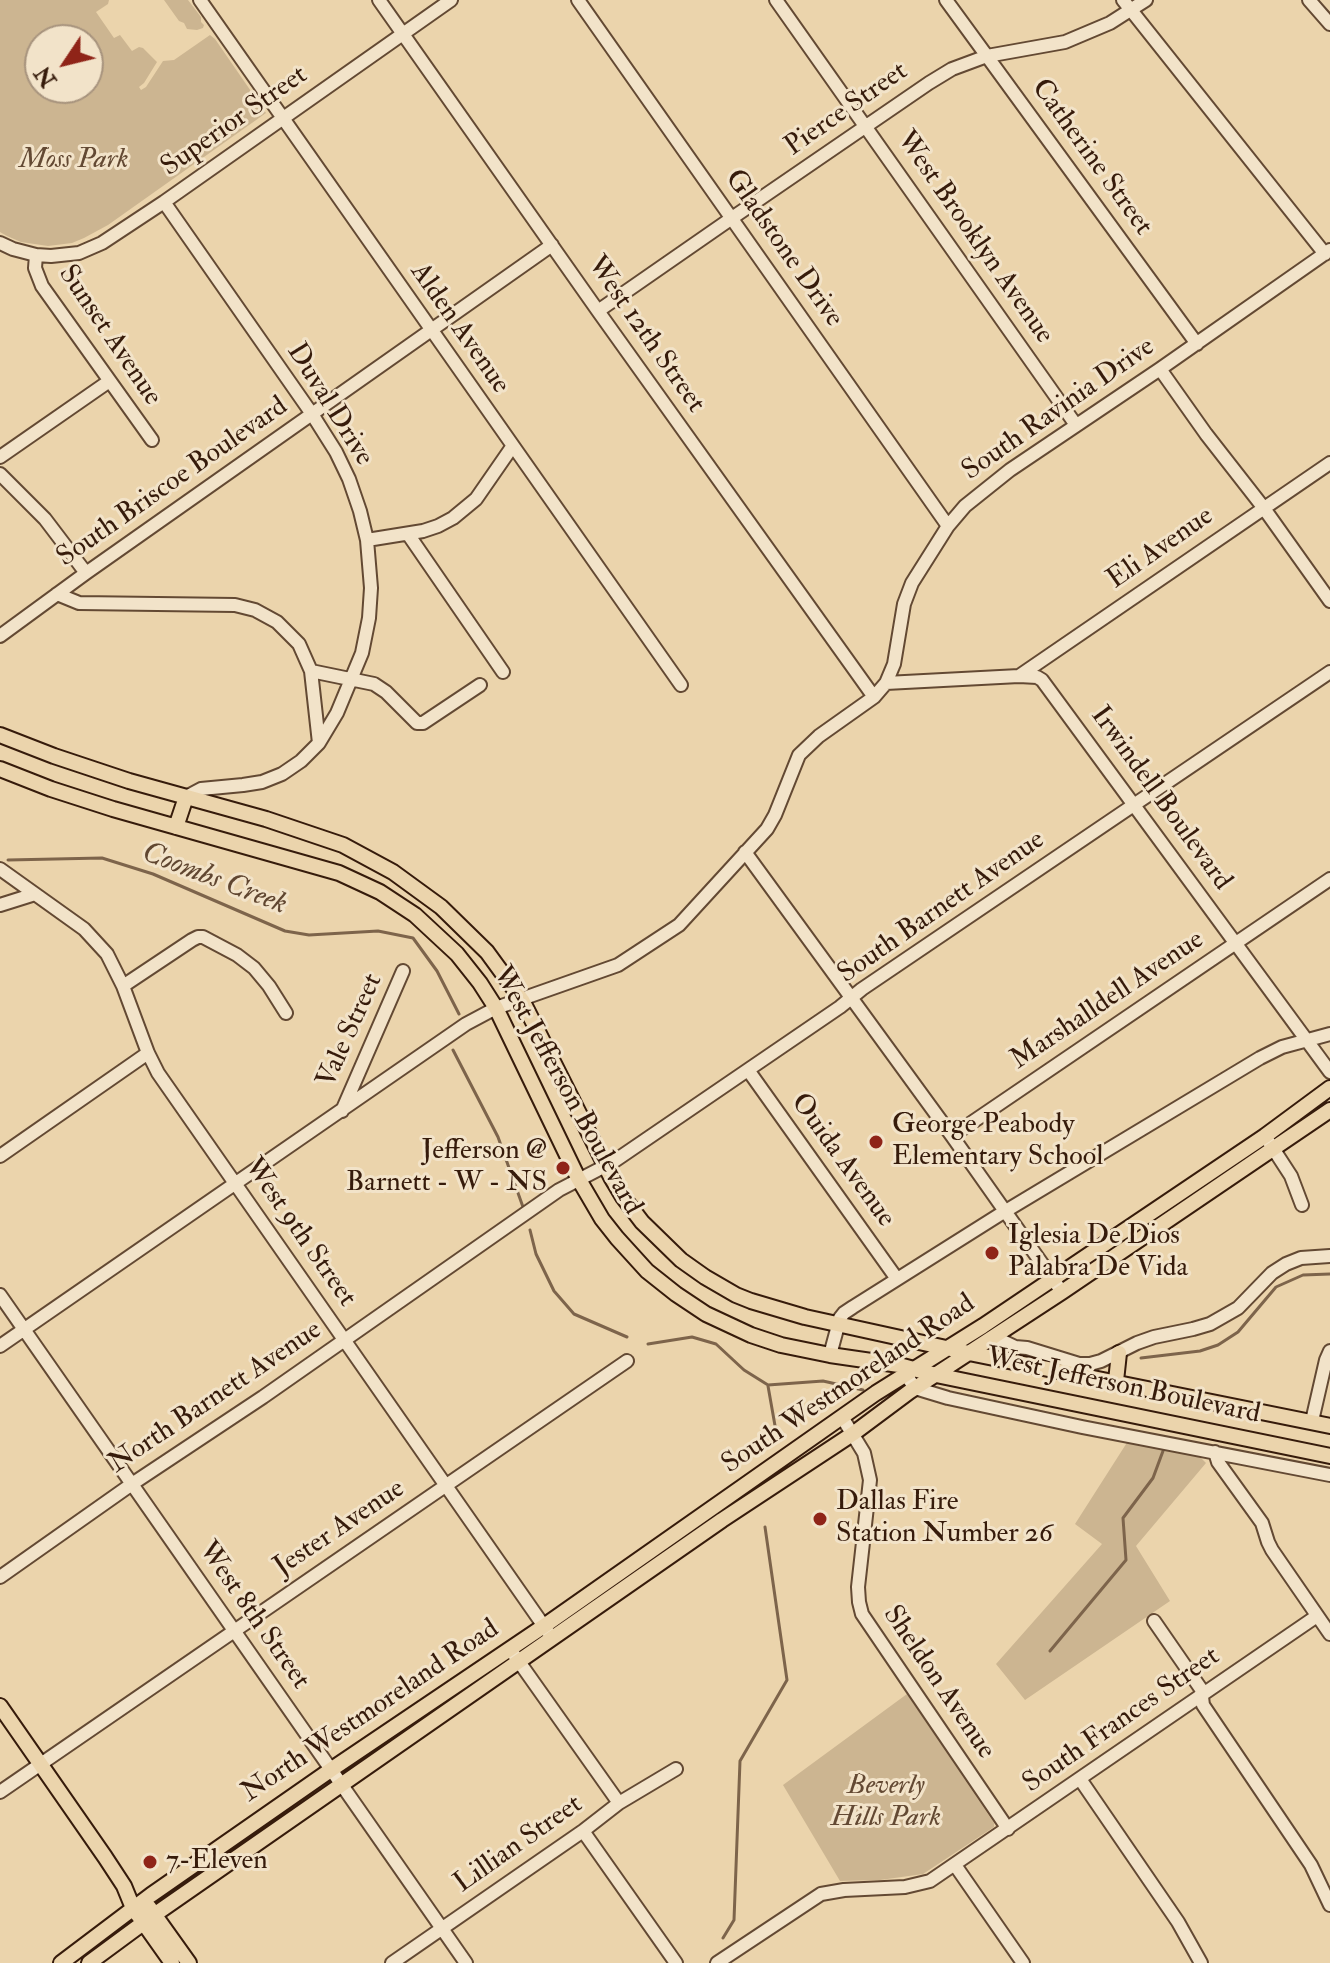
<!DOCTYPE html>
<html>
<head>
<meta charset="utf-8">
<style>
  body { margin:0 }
  #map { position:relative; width:1330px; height:1963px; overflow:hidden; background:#ebd4ac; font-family:"IM FELL Double Pica",serif }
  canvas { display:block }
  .north { position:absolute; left:24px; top:24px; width:80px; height:80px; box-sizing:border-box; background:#f2e3c9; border:2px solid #a7937d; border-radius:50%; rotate:235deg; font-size:22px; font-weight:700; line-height:32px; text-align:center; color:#361b0b }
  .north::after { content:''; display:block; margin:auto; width:28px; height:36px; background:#8f2418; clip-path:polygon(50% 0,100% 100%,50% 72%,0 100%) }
</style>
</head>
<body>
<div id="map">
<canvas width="1330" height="1963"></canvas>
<div class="north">N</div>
</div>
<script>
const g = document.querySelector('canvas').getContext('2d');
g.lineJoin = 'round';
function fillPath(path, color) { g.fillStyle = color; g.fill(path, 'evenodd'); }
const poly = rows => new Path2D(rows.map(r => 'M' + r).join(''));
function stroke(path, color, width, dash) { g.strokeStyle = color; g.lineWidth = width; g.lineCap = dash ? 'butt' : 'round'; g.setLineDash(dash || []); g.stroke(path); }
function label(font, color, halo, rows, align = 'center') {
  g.font = font + ' "IM FELL Double Pica",serif'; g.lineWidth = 6; g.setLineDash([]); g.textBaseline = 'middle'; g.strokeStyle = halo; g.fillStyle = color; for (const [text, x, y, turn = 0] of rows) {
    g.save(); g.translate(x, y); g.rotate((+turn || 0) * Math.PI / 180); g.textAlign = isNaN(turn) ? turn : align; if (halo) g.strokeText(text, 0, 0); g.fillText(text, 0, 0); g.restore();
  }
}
fillPath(poly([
  [0,0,109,0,108,4,96,12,114,38,120,35,132,51,139,47,143,48,157,62,144,83,139,87,141,90,146,87,163,61,174,60,210,35,215,39,266,113,108,225,84,238,72,243,48,246,21,242,7,236,0,232],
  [40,40,88,40,88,88,40,88],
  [164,0,188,0,201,17,201,22,204,25,203,28,197,30,187,29,184,23,179,21],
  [1128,1441,1198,1455,1206,1463,1136,1546,1170,1601,1025,1700,996,1664,1102,1544,1075,1524],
  [907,1694,994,1823,994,1827,923,1874,880,1880,840,1881,783,1785]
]), '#ccb591');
stroke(poly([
  [8,860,102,858,153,874,285,931,309,935,378,931,413,938,437,971,459,1014],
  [453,1050,498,1137,523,1207],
  [530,1230,536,1254,554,1291,574,1314,627,1337],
  [648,1344,692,1337,716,1344,744,1370,768,1385,823,1381,863,1390],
  [1141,1358,1200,1351,1218,1345,1238,1332,1276,1287,1303,1275,1330,1274],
  [768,1386,777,1437],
  [1050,1651,1126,1560,1123,1518,1153,1478,1163,1451],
  [723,1938,734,1920,740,1761,787,1680,765,1527]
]), '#7d644b', 3);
const minor = poly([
  [200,0,681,685],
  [379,0,598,311,874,697],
  [578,0,948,526],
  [776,0,1076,425],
  [946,0,1197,344],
  [1123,0,1325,254],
  [1309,0,1330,24],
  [164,202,312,414,336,452,349,479,360,511,367,540,371,588,369,618,362,653,337,713,319,743,301,761,282,774,262,782,243,785,201,789,186,797],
  [0,243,13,249,36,255,51,256,79,253,102,243,164,202,451,0],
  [36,255,35,268,42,286,152,440],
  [598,311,732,218,929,83,952,69,987,56,1065,42,1110,23,1146,0],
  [1160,369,1206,434,1263,507,1330,601],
  [0,457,108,382],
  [0,474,45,519,86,573],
  [408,534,503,672],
  [367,540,423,531,438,526,453,518,476,499,512,447],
  [57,594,79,603,235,605,255,610,277,622,299,644,311,671,319,743],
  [0,636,86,573,552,245],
  [311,671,374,684,386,692,417,723,423,723,480,685],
  [1019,676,1330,463],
  [886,683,1019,676,1037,677,1042,680,1330,1072],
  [745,852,952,1136,1062,1292],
  [0,869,84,929,107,954,123,986,148,1053,158,1073,548,1632],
  [0,905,35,894],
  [123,986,192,940,198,937,203,937,237,955,254,968,269,986,286,1013],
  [748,1070,897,1279],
  [342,1111,403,971],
  [952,1136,1330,879],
  [1265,1136,1291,1176,1302,1205],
  [0,1156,148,1053],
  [0,1295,466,1963],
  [994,1337,1015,1347,1027,1348,1079,1364,1090,1364,1101,1361,1137,1343,1154,1337,1193,1329,1210,1324,1238,1308,1272,1273,1286,1264,1301,1258,1330,1256],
  [0,1346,466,1024,496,1008,618,965,679,925,767,829,775,815,799,755,819,736,874,697,886,683,894,664,904,604,912,583,948,526,965,506,1010,470,1160,369,1330,250],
  [830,1355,840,1318,844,1313,853,1307,999,1215,1260,1058,1282,1047,1330,1034],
  [906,1375,915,1388,948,1398,1082,1427,1330,1475],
  [842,1417,864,1453,870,1480,858,1587,859,1602,862,1614,1008,1829],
  [1312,1421,1326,1360,1330,1351],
  [1215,1452,1218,1462,1262,1523,1268,1542,1272,1550,1330,1634],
  [0,1577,132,1484,263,1397,559,1190,613,1162,840,1007,862,989,1330,672],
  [1154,1621,1201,1689,1203,1705,1311,1865,1330,1905],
  [510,1649,619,1803],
  [1080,1779,1178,1922,1201,1963],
  [0,1792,627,1361],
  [583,1831,676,1963],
  [955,1865,1023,1963],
  [392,1963,583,1831,619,1803,676,1769],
  [717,1963,821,1894,844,1890,905,1887,930,1881,1317,1616]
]);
const major = poly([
  [0,735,54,756,129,781,266,819,343,845,393,872,441,907,487,952,522,1000,611,1177,623,1197,642,1222,681,1260,705,1277,736,1295,751,1301,805,1317,969,1353,1330,1426],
  [0,769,51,789,113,809,339,873,380,892,415,915,457,954,480,983,496,1008,578,1178,602,1219,617,1238,647,1271,676,1294,706,1314,751,1335,781,1345,830,1355,899,1365,936,1375,1330,1456],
  [176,827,186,797],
  [1116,1381,1119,1353],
  [0,1706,105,1857,124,1886,133,1908,172,1963],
  [149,1907,189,1963],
  [61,1963,151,1895,332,1769,544,1626,876,1393,983,1326,1265,1136,1330,1088],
  [89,1963,154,1915,722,1520,854,1433,909,1392,1062,1292,1330,1110]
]);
stroke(minor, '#634933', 16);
stroke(major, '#361b0b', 18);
stroke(minor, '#f2e3c9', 12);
stroke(major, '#ebd4ac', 14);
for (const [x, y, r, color] of [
  [876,1142,8,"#8f2418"],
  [563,1168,8,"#8f2418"],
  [992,1253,8,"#8f2418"],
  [820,1519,8,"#8f2418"],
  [150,1862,8,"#8f2418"]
]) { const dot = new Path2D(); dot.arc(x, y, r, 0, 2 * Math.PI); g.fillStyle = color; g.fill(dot); stroke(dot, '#f2e3c9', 3); }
label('28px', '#361b0b', '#f2e3c9', [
  ["Pierce Street",847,110,-35],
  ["Superior Street",235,122,-35],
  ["Catherine Street",1091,158,54],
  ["West Brooklyn Avenue",974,238,55],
  ["Gladstone Drive",783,249,55],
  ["Alden Avenue",459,329,55],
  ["West 12th Street",645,335,55],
  ["Sunset Avenue",109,336,56],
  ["Duval Drive",329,405,58],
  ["South Ravinia Drive",1059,410,-35],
  ["South Briscoe Boulevard",173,483,-35],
  ["Eli Avenue",1161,549,-35],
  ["Irwindell Boulevard",1160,799,54],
  ["South Barnett Avenue",942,908,-35],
  ["Marshalldell Avenue",1108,1001,-34],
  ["Vale Street",351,1031,-66],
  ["West Jefferson Boulevard",566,1091,61],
  ["Ouida Avenue",842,1161,54],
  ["West 9th Street",299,1233,55],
  ["South Westmoreland Road",849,1385,-34],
  ["West Jefferson Boulevard",1123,1387,12],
  ["North Barnett Avenue",216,1398,-34],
  ["Jester Avenue",340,1529,-34],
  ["West 8th Street",253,1616,55],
  ["Sheldon Avenue",938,1683,56],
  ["North Westmoreland Road",371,1712,-34],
  ["South Frances Street",1122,1721,-35],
  ["Lillian Street",519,1845,-35]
]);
label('italic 28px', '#634933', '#f2e3c9', [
  ["Moss Park",74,161],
  ["Beverly",886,1787],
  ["Hills Park",886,1819]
]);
label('28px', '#361b0b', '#f2e3c9', [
  ["George Peabody",892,1126],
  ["Elementary School",892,1158],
  ["Jefferson @",547,1152,"right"],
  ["Barnett - W - NS",547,1184,"right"],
  ["Iglesia De Dios",1008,1237],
  ["Palabra De Vida",1008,1269],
  ["Dallas Fire",836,1503],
  ["Station Number 26",836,1535],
  ["7-Eleven",166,1862]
], 'left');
label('italic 30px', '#604630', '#f2e3c9', [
  ["Coombs Creek",214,880,21]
]);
</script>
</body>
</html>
